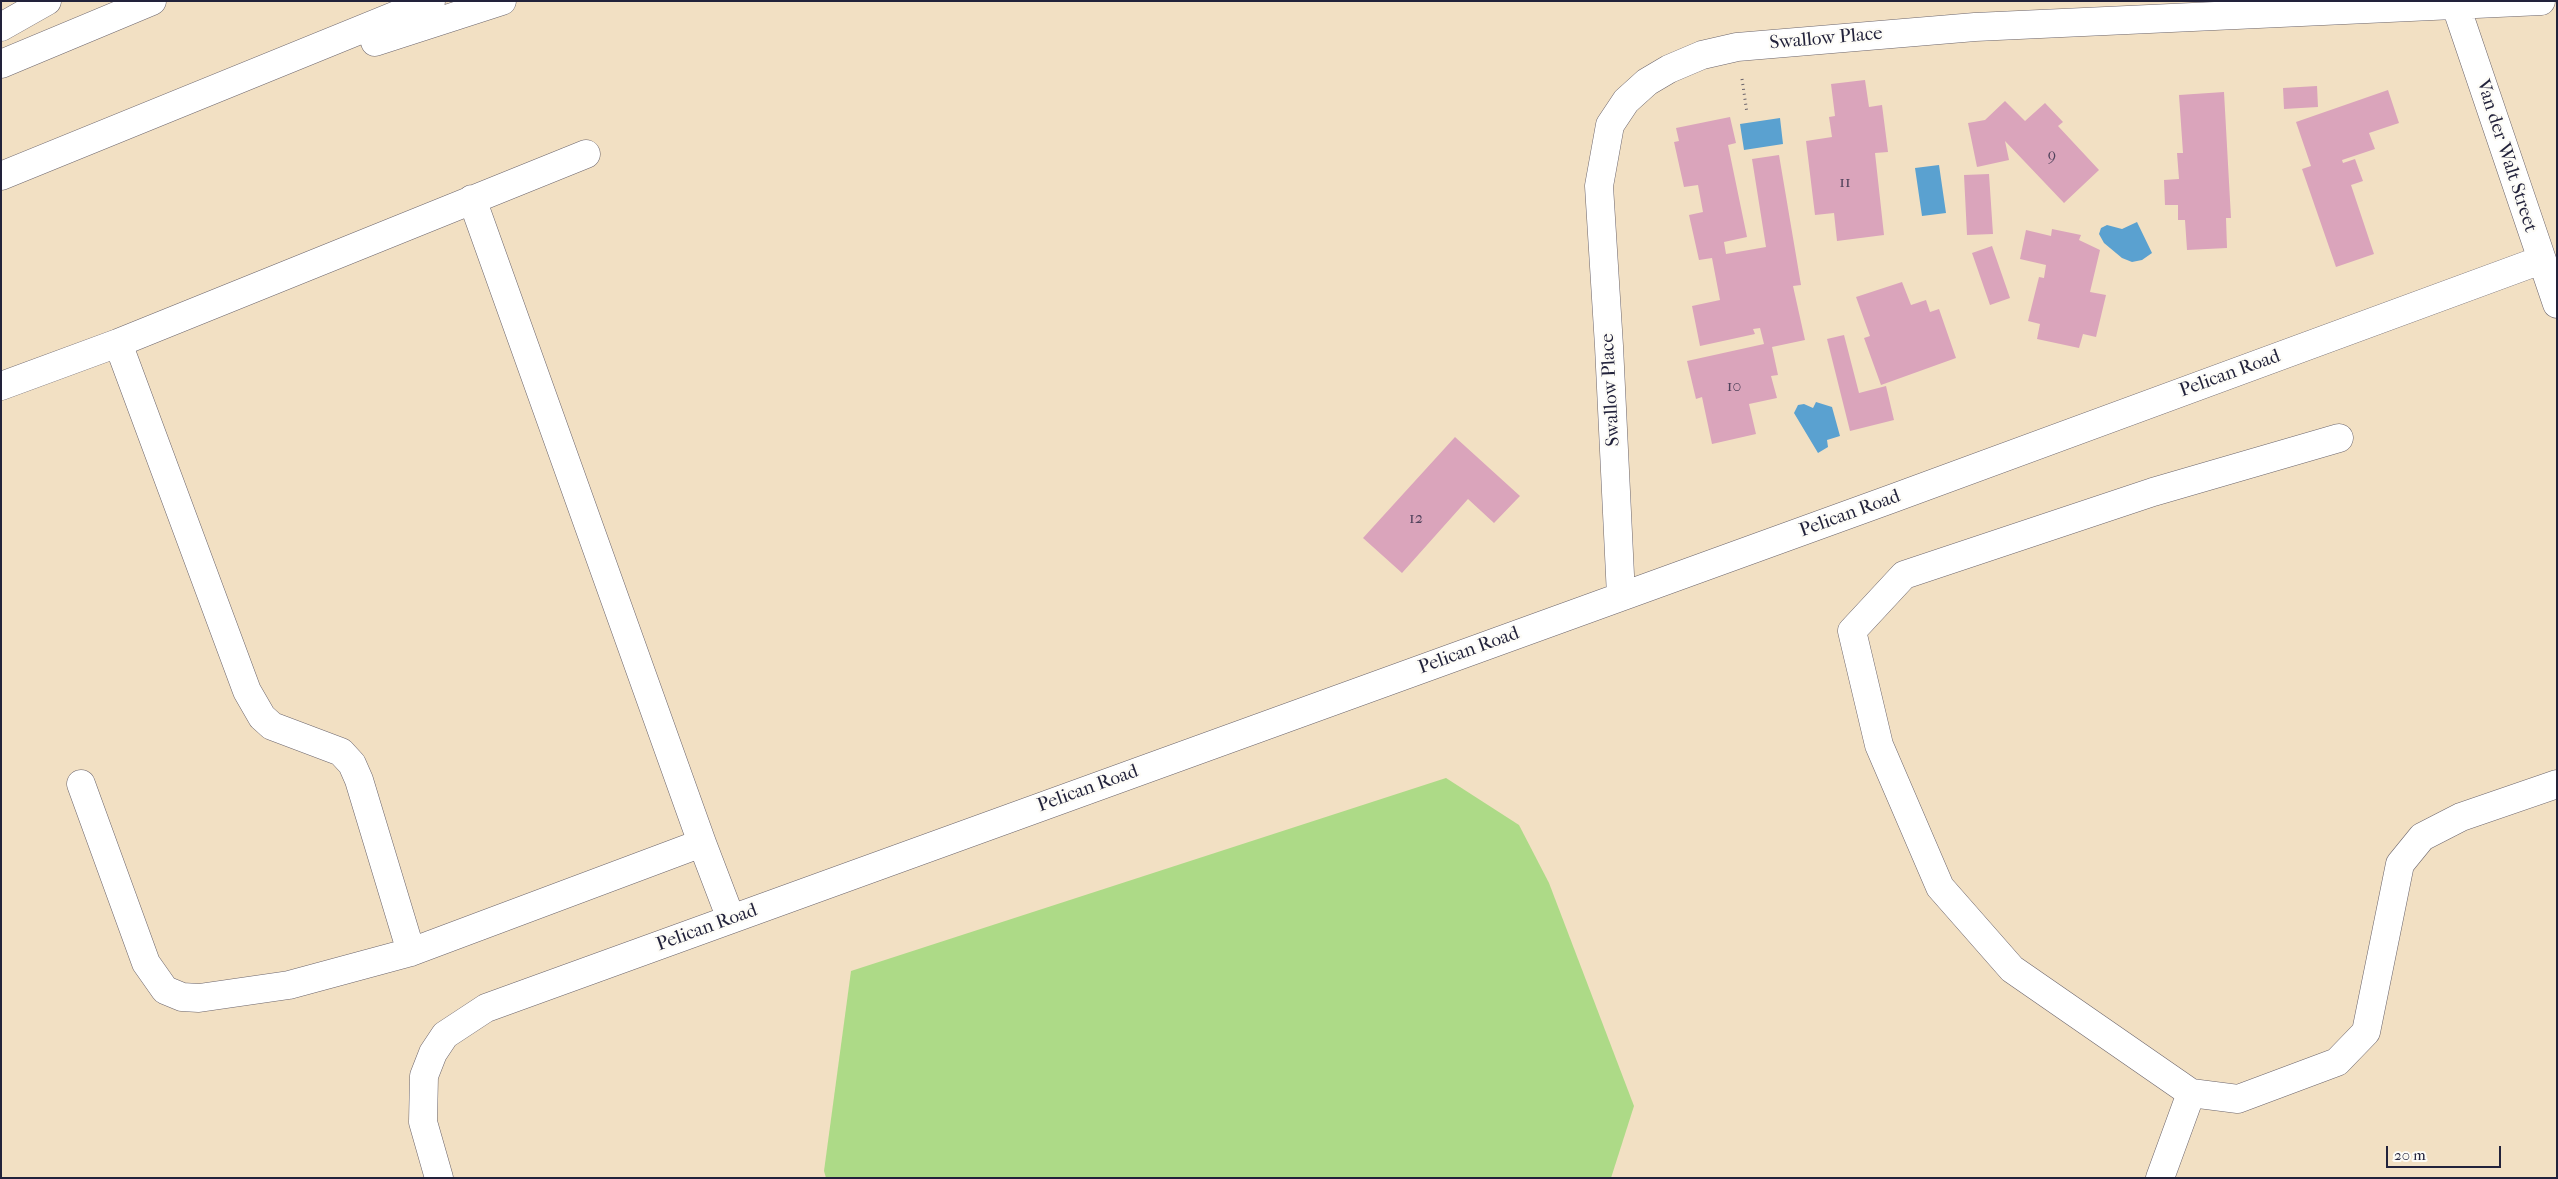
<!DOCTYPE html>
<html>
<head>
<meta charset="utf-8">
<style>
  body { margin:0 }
  #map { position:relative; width:2558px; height:1179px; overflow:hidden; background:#f2e0c3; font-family:"IM FELL French Canon",serif }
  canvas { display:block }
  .frame { position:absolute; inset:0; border:2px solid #22223b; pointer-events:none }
  .scale { position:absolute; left:2386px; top:1146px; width:115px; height:22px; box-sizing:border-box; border:2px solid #22223b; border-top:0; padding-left:6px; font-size:15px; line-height:18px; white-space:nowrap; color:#22223b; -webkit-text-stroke:4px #fdfcf7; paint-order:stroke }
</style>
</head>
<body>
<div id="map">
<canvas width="2558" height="1179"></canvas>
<div class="frame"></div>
<div class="scale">20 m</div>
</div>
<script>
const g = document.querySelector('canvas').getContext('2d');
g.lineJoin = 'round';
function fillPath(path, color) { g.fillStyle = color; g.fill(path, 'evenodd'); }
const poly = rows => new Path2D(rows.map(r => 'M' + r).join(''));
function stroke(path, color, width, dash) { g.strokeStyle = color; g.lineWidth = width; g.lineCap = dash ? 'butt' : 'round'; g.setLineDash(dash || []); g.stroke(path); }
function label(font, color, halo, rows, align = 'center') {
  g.font = font + ' "IM FELL French Canon",serif'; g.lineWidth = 4.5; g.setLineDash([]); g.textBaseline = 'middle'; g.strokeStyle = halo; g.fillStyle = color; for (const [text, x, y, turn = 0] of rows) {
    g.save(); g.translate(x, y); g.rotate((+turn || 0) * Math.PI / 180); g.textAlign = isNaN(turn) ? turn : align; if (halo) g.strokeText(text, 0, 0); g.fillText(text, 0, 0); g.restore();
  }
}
fillPath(poly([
  [1446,778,1519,825,1549,883,1634,1106,1611,1178,826,1178,824,1171,851,971]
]), '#adda87');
fillPath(poly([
  [1780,118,1783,144,1744,150,1740,124],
  [1939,165,1946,213,1922,216,1915,168],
  [2137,222,2152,253,2142,260,2132,262,2122,258,2104,243,2099,234,2101,228,2107,225,2122,229],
  [1816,402,1832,407,1840,436,1827,440,1828,447,1818,453,1794,413,1798,405,1804,404,1813,408]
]), '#5aa1d0');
fillPath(poly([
  [1865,80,1869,107,1882,105,1888,152,1875,153,1884,235,1837,241,1834,213,1815,215,1806,141,1832,137,1829,117,1835,116,1831,84],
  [2317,86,2318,107,2284,109,2283,88],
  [2388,90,2399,123,2369,133,2375,149,2342,160,2343,163,2355,159,2363,181,2351,185,2374,254,2336,267,2302,169,2311,166,2296,122],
  [2224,92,2231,218,2226,218,2227,248,2187,250,2185,220,2178,220,2178,205,2165,205,2164,180,2179,179,2177,153,2183,153,2179,95],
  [2005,101,2025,121,2045,103,2063,122,2058,126,2099,170,2064,203,2005,141,2009,160,1977,167,1968,123,1985,120],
  [1730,117,1736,143,1728,145,1747,237,1724,242,1726,254,1766,247,1752,159,1779,155,1801,285,1793,286,1805,340,1772,347,1778,375,1771,376,1777,398,1749,404,1756,434,1712,444,1702,397,1696,399,1687,361,1764,344,1760,328,1753,329,1755,334,1700,346,1692,306,1720,300,1712,258,1699,260,1689,215,1703,212,1698,185,1684,187,1674,142,1679,141,1676,128],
  [1989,174,1993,234,1967,235,1964,175],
  [2052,229,2081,235,2079,240,2100,250,2090,292,2106,295,2096,337,2083,334,2079,348,2037,339,2040,324,2028,321,2039,277,2044,278,2046,265,2020,259,2026,230,2051,236],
  [1992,246,2010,298,1990,305,1972,253],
  [1902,282,1911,305,1926,300,1930,312,1939,309,1956,358,1881,385,1864,338,1870,336,1856,297],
  [1844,335,1859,393,1886,386,1894,420,1850,431,1827,339],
  [1455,437,1520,496,1494,523,1468,499,1402,573,1363,538]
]), '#daa4bb');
const minor = poly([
  [2456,6,2557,304],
  [472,199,702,843],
  [118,343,247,691,262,717,272,726,341,752,352,764,359,780,411,952,702,843,731,919],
  [1,386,118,343,586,154],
  [2339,438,2153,492,1904,575,1852,631,1879,745,1940,887,2012,969,2191,1093,2238,1099,2337,1062,2366,1032,2400,864,2422,837,2461,817,2557,784],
  [1621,596,1609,346,1599,186,1610,125,1626,101,1647,82,1669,69,1702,55,1737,47,1975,27,2541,1],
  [81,784,146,963,165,990,182,997,199,998,289,985,411,952],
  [439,1178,423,1122,424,1076,433,1053,445,1035,486,1008,1891,499,2541,260],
  [2160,1178,2191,1093]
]);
const highway = poly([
  [1,27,47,1],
  [375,42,502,1],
  [1,64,152,1],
  [1,176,431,1]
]);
stroke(minor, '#6b646b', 29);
stroke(highway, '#6b646b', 29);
stroke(poly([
  [1742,79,1747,113]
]), '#6b646b', 3, [1, 4]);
stroke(minor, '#fff', 28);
stroke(highway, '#fff', 28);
label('16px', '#50425b', null, [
  ["9",2052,156],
  ["11",1845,183],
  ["10",1734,387],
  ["12",1416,519]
]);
label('19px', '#22223b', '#fdfcf7', [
  ["Swallow Place",1826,39,-5],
  ["Van der Walt Street",2506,156,72],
  ["Pelican Road",2230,374,-20],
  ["Swallow Place",1611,390,-93],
  ["Pelican Road",1850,514,-20],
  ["Pelican Road",1469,651,-20],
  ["Pelican Road",1088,789,-20],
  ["Pelican Road",707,928,-20]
]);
</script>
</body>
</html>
